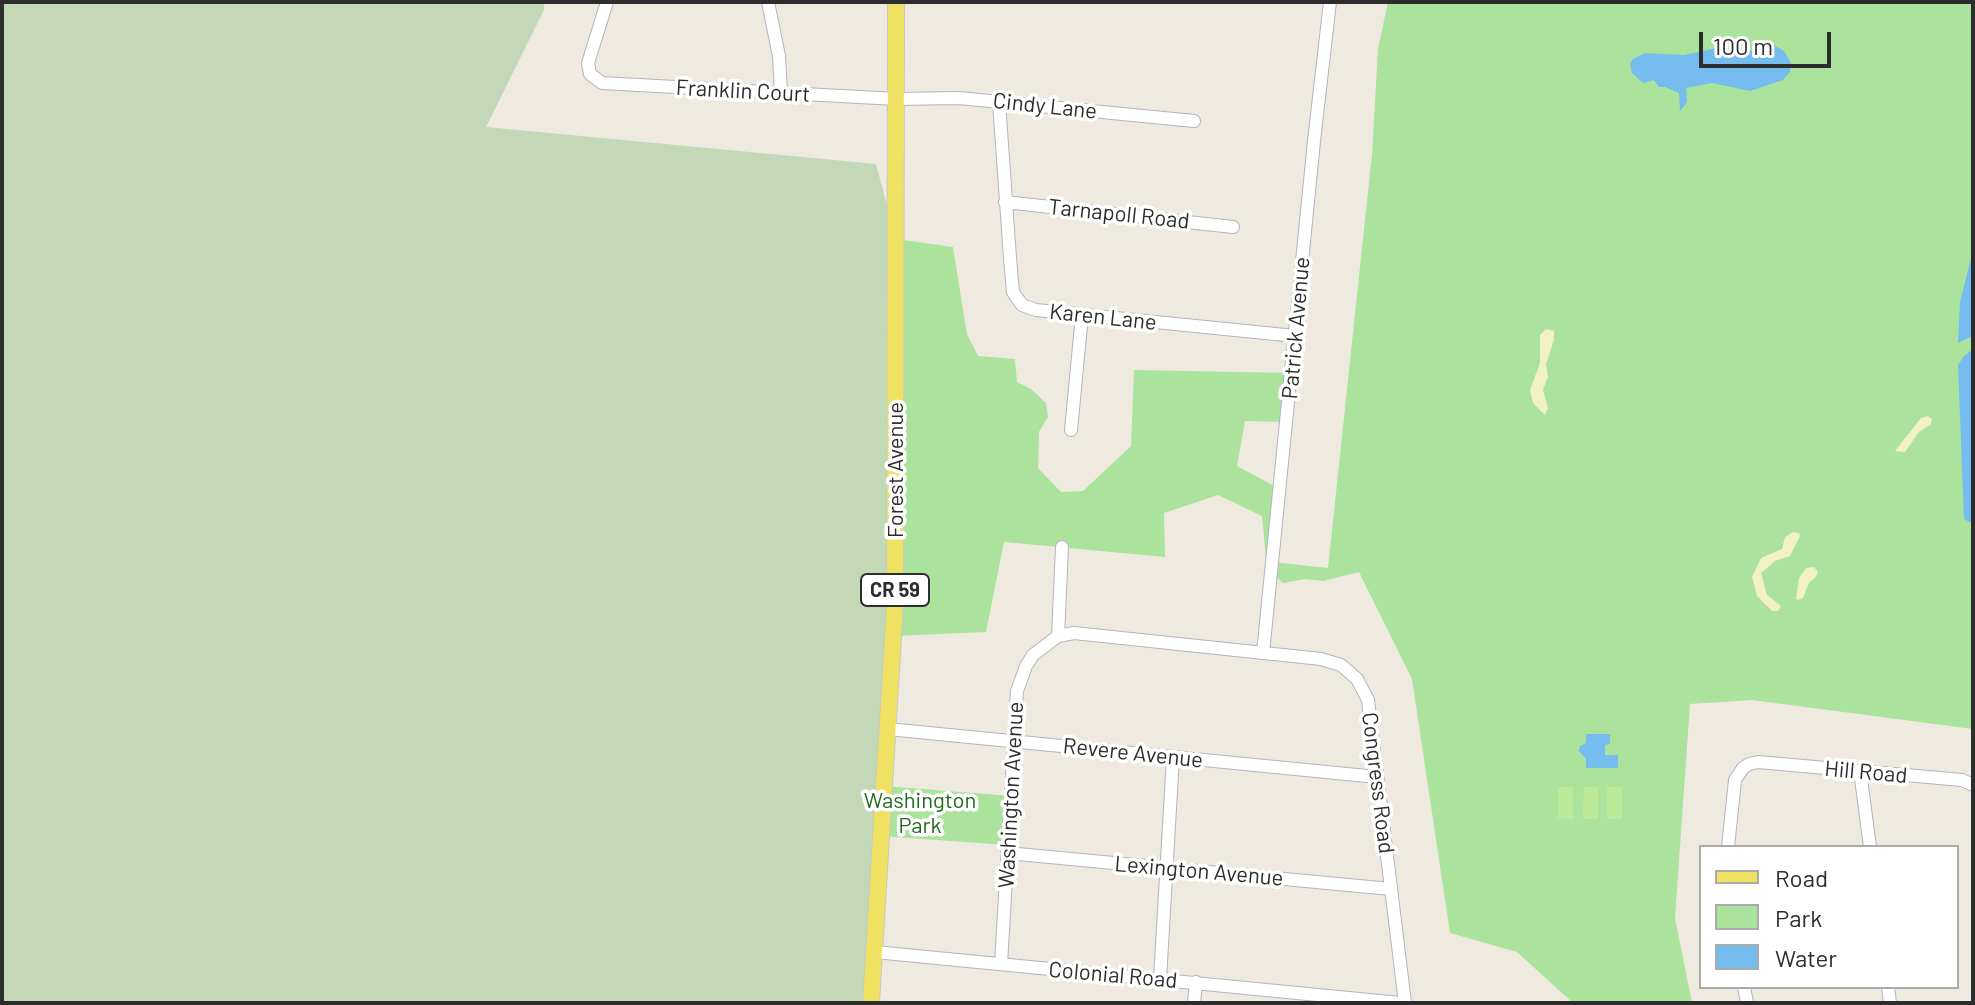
<!DOCTYPE html>
<html>
<head>
<meta charset="utf-8">
<style>
  body { margin:0 }
  #map { position:relative; width:1975px; height:1005px; overflow:hidden; background:#eeeae0; font-family:Barlow,sans-serif }
  canvas { display:block }
  .frame { position:absolute; inset:0; border:4px solid #2d2d2d; pointer-events:none }
  .legend { position:absolute; left:1699px; top:845px; width:260px; height:144px; box-sizing:border-box; background:#fff; border:2px solid #ababab; margin:0; padding:10px 14px; list-style:none; font-size:24px; color:#2d2d2d }
  .legend li { display:flex; align-items:center; gap:16px; height:40px }
  .legend b { width:40px; border:2px solid #ababab }
  .scale { position:absolute; left:1699px; top:32px; width:132px; height:36px; box-sizing:border-box; border:4px solid #2d2d2d; border-top:0; padding-left:10px; font-size:24px; line-height:28px; white-space:nowrap; color:#2d2d2d; -webkit-text-stroke:6px #fff; paint-order:stroke }
</style>
</head>
<body>
<div id="map">
<canvas width="1975" height="1005"></canvas>
<div class="frame"></div>
<ul class="legend">
<li><b style="height:10px;background:#efe263"></b>Road</li>
<li><b style="height:22px;background:#abe39d"></b>Park</li>
<li><b style="height:22px;background:#75bdee"></b>Water</li>
</ul>
<div class="scale">100 m</div>
</div>
<script>
const g = document.querySelector('canvas').getContext('2d');
g.lineJoin = 'round';
function fillPath(path, color) { g.fillStyle = color; g.fill(path, 'evenodd'); }
const poly = rows => new Path2D(rows.map(r => 'M' + r).join(''));
function stroke(path, color, width, dash) { g.strokeStyle = color; g.lineWidth = width; g.lineCap = dash ? 'butt' : 'round'; g.setLineDash(dash || []); g.stroke(path); }
function label(font, color, halo, rows, align = 'center') {
  g.font = font + ' Barlow,sans-serif'; g.lineWidth = 7; g.setLineDash([]); g.textBaseline = 'middle'; g.strokeStyle = halo; g.fillStyle = color; for (const [text, x, y, turn = 0] of rows) {
    g.save(); g.translate(x, y); g.rotate((+turn || 0) * Math.PI / 180); g.textAlign = isNaN(turn) ? turn : align; if (halo) g.strokeText(text, 0, 0); g.fillText(text, 0, 0); g.restore();
  }
}
fillPath(poly([
  [1388,2,1973,2,1973,729,1752,700,1690,704,1675,918,1692,1003,1573,1003,1517,952,1450,933,1412,679,1359,572,1323,581,1305,579,1283,583,1267,569,1262,516,1218,495,1164,513,1165,557,1004,542,986,632,894,636,896,239,953,247,967,334,978,356,1015,359,1017,382,1031,389,1046,403,1048,417,1039,432,1038,468,1061,492,1083,491,1131,446,1134,370,1292,373,1287,422,1245,421,1237,466,1280,489,1273,562,1328,568,1372,154,1378,49],
  [885,786,1011,796,1007,845,881,836]
]), '#abe39d');
fillPath(poly([
  [1546,329,1554,331,1554,340,1546,364,1548,377,1543,390,1548,408,1545,415,1533,403,1530,390,1540,363,1540,335],
  [1928,416,1932,419,1931,424,1919,432,1905,452,1895,451,1921,418],
  [1793,532,1799,533,1800,536,1790,556,1775,561,1761,573,1767,595,1781,606,1778,611,1772,611,1757,596,1752,577,1761,558,1782,549,1785,537],
  [1814,567,1818,572,1815,578,1809,583,1803,598,1798,600,1796,599,1799,578,1806,568]
]), '#f2f1c4');
fillPath(poly([
  [2,2,544,2,544,10,486,127,876,164,896,239,895,604,871,1003,2,1003]
]), '#c2d8b7');
fillPath(poly([
  [1558,787,1573,787,1573,819,1558,818],
  [1584,787,1598,787,1598,819,1583,819],
  [1607,787,1622,787,1622,819,1607,819]
]), '#bdea99');
fillPath(poly([
  [1774,45,1784,51,1791,63,1790,72,1783,80,1750,91,1712,83,1686,88,1687,102,1680,111,1679,93,1665,87,1659,87,1654,80,1643,83,1632,73,1630,64,1633,59,1645,53,1684,55,1716,48,1748,51],
  [1973,250,1973,336,1958,343,1960,302],
  [1973,349,1973,524,1964,519,1958,365,1964,356],
  [1586,734,1610,734,1610,744,1605,745,1605,755,1618,755,1618,768,1586,768,1586,759,1579,751,1580,746,1586,743]
]), '#75bdee');
const minor = poly([
  [607,2,588,63,590,74,602,83,896,99,959,98,1194,121],
  [768,2,779,56,781,93],
  [999,102,1010,258,1013,292,1022,305,1036,310,1295,336],
  [1005,202,1233,227],
  [1071,430,1082,315],
  [1058,636,1074,633,1321,659,1341,665,1357,679,1368,700,1405,1003],
  [1263,653,1314,141,1330,2],
  [888,729,1377,777],
  [1860,771,1870,847],
  [1728,847,1735,780,1743,768,1749,764,1758,762,1962,780,1973,785],
  [1007,853,1391,889],
  [875,952,1400,1003],
  [1001,964,1017,691,1026,666,1033,655,1058,636,1062,547],
  [1160,979,1173,757],
  [1744,987,1747,1003],
  [1888,987,1890,1003],
  [1194,1003,1196,982]
]);
const major = poly([
  [871,1003,895,604,896,2]
]);
stroke(minor, '#b3b4c0', 14);
stroke(major, '#c8c8c8', 18);
stroke(minor, '#fff', 12);
stroke(major, '#efe263', 16);
for (const [x, y, w] of [
  [895,590,68]
]) { const box = new Path2D(); box.roundRect(x - w / 2, y - 16, w, 32, 6); g.fillStyle = '#fff'; g.fill(box); stroke(box, '#2d2d2d', 2); }
label('bold 20px', '#2d2d2d', null, [
  ["CR 59",895,590]
]);
label('22px', '#2d2d2d', '#fff', [
  ["Franklin Court",743,91,3],
  ["Cindy Lane",1045,106,6],
  ["Tarnapoll Road",1119,214,6],
  ["Karen Lane",1103,317,6],
  ["Patrick Avenue",1296,328,-85],
  ["Forest Avenue",896,470,-90],
  ["Revere Avenue",1133,753,6],
  ["Hill Road",1866,772,5],
  ["Congress Road",1378,783,83],
  ["Washington Avenue",1011,795,-87],
  ["Lexington Avenue",1199,871,5],
  ["Colonial Road",1113,975,5]
]);
label('22px', '#216b1c', '#fff', [
  ["Washington",920,801],
  ["Park",920,826]
]);
</script>
</body>
</html>
